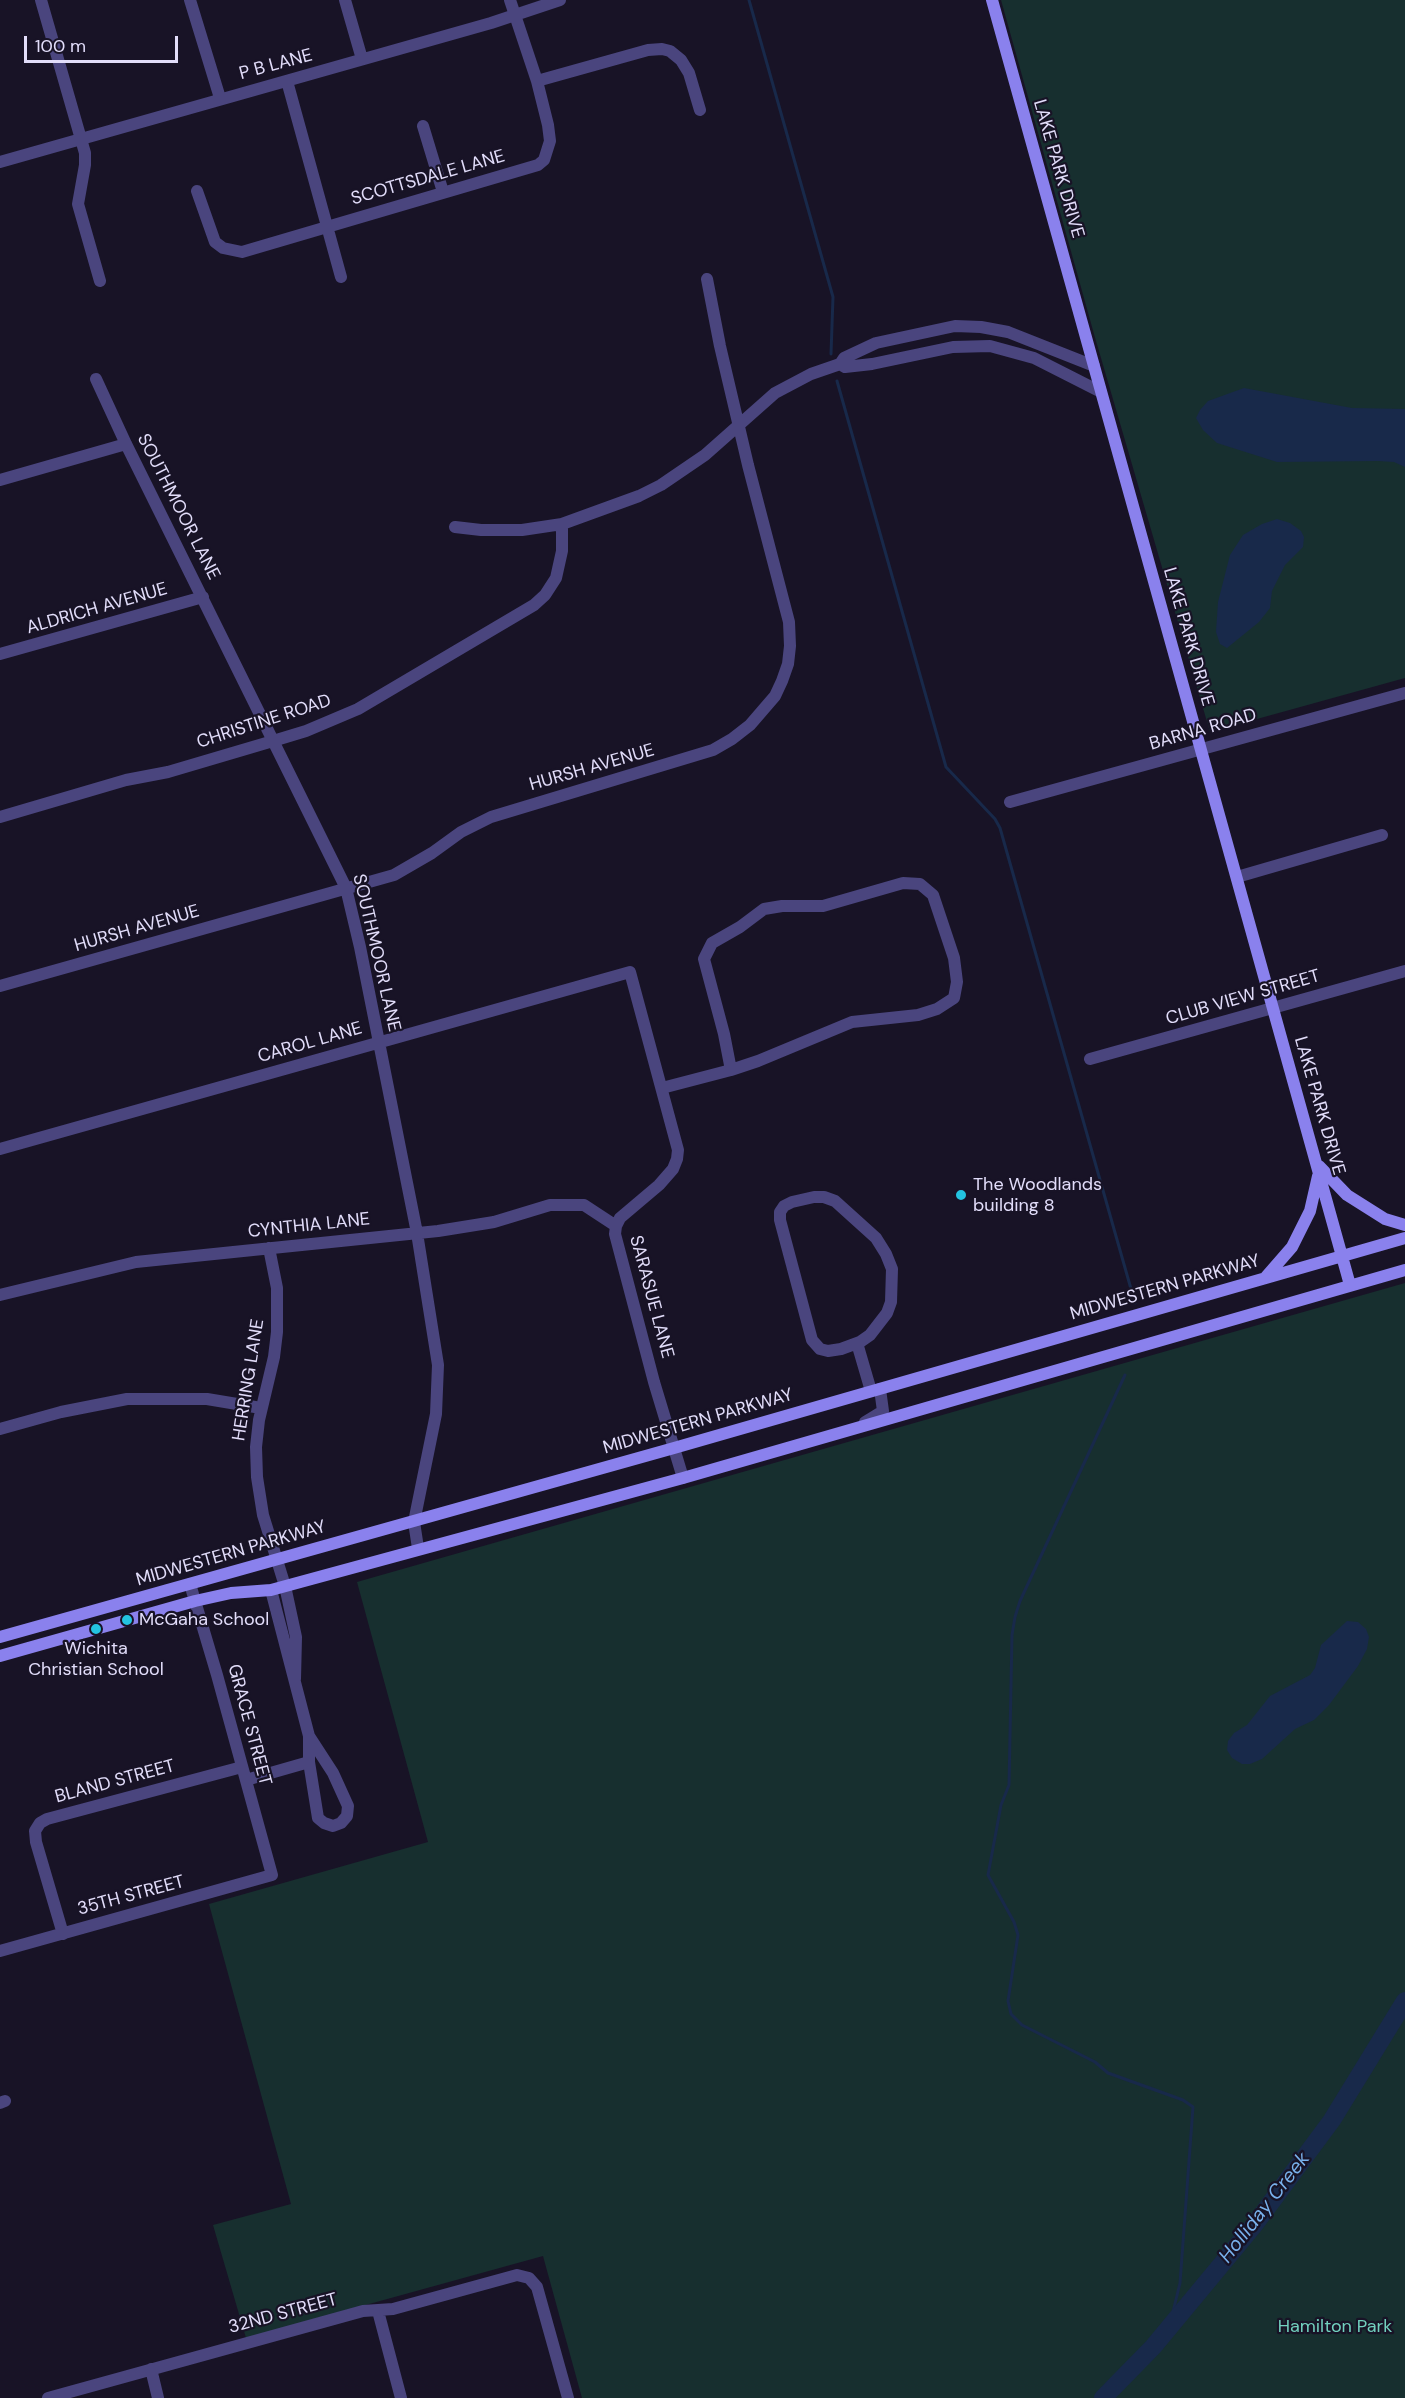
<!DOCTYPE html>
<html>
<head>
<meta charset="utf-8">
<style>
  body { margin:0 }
  #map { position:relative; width:1405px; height:2398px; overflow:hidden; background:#181326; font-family:"DM Sans",sans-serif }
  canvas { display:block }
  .scale { position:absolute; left:24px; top:36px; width:154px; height:27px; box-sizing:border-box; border:3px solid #e2ddfa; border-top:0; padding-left:8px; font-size:18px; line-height:21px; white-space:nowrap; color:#e2ddfa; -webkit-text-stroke:4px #181326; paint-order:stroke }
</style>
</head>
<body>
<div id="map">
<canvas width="1405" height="2398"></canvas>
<div class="scale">100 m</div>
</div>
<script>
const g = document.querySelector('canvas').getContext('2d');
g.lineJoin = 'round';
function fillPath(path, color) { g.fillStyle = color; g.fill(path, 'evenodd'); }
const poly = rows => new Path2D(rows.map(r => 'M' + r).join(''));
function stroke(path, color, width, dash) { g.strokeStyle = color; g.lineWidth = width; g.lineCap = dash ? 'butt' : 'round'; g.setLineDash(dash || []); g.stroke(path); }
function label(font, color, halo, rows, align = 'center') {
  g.font = font + ' "DM Sans",sans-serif'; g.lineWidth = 4.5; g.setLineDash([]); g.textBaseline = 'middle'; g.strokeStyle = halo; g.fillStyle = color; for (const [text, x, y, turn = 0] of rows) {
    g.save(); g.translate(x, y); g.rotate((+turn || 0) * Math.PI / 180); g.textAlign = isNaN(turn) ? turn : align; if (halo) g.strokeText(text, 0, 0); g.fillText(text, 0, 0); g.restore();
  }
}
fillPath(poly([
  [1001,0,1405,0,1405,678,1210,732,1094,334],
  [1405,1283,1405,2398,582,2398,543,2256,246,2338,213,2225,291,2204,209,1904,428,1842,357,1582]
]), '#172f2f');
fillPath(poly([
  [1244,388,1352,408,1405,409,1405,467,1394,462,1378,461,1277,462,1217,443,1203,430,1196,418,1200,410,1208,401],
  [1277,519,1290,523,1301,531,1304,537,1303,547,1285,565,1272,591,1270,608,1259,622,1227,648,1220,644,1216,632,1218,602,1230,555,1243,535,1262,524],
  [1347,1621,1358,1622,1366,1629,1369,1637,1367,1649,1358,1666,1329,1705,1314,1720,1295,1729,1262,1759,1250,1764,1242,1764,1232,1758,1227,1750,1228,1741,1234,1733,1247,1725,1270,1696,1310,1675,1315,1668,1321,1645]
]), '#18294a');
stroke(poly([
  [749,0,833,297,831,354],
  [837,381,946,767,995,819,1000,828,1135,1303],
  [1125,1375,1020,1601,1015,1617,1012,1635,1009,1785,1001,1805,988,1875,1014,1922,1018,1935,1008,2001,1011,2014,1022,2025,1095,2062,1108,2073,1183,2100,1193,2107,1180,2283,1169,2328]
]), '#18294a', 3);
stroke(poly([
  [1103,2398,1153,2347,1255,2224,1332,2120,1405,2001]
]), '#18294a', 18);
stroke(poly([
  [41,0,85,153,85,165,78,204,100,281],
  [190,0,220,98],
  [345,0,362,59],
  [287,81,341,277],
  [537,81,648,50,662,49,670,51,681,60,689,73,700,110],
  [423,126,443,192],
  [0,162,491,23,560,0],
  [197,191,215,242,223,248,242,252,538,165,544,160,550,141,548,125,537,81,510,0],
  [840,364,844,358,876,343,955,326,981,327,1008,332,1094,366],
  [96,379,126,444,346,888,360,947,417,1233,438,1365,436,1414,414,1522,418,1548],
  [0,480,126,444],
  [455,527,481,530,522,530,562,524,639,496,661,485,705,455,775,393,811,374,840,364,845,367,872,364,953,347,990,346,1034,358,1101,392],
  [0,654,203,597],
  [1010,802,1405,693],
  [0,817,126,780,168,772,273,741,306,731,358,709,534,605,545,595,556,578,562,551,562,524],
  [1237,877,1382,835],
  [903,883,920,884,933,895,954,958,957,982,954,998,937,1009,918,1015,852,1022,758,1061,731,1070,724,1034,704,959,712,943,740,927,764,909,782,906,823,906,903,883],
  [0,986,394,875,432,853,461,832,491,817,713,750,732,739,750,725,775,696,782,681,788,664,790,646,789,622,748,465,720,346,707,279],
  [1090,1059,1405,971],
  [662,1088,731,1070],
  [0,1149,630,972,678,1150,677,1159,673,1169,659,1185,620,1218,616,1226,615,1234,654,1382,683,1478],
  [814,1197,824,1197,835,1201,876,1238,886,1254,892,1269,891,1302,887,1313,870,1335,860,1342,841,1349,828,1351,820,1349,812,1340,780,1220,780,1212,784,1206,792,1202,814,1197],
  [269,1248,277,1288,277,1332,274,1357,259,1420,256,1447,257,1477,263,1515,285,1586,296,1637,295,1679],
  [0,1295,136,1262,438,1231,494,1222,550,1205,584,1205,616,1226],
  [857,1343,871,1391],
  [865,1422,883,1411,880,1389],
  [0,1429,61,1412,127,1399,207,1399,261,1408],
  [271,1590,309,1736,309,1762,318,1818,324,1823,333,1826,341,1823,347,1816,348,1806,333,1773,309,1736],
  [246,1780,309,1762],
  [63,1934,36,1842,35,1831,40,1823,47,1819,242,1767],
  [0,1951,272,1875,217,1675,190,1584],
  [0,2103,5,2101],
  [378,2311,401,2398],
  [151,2369,158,2398],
  [48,2398,363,2311,393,2309,517,2275,529,2278,537,2287,568,2398]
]), '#4a457e', 12);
stroke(poly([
  [992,0,1350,1285],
  [1319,1166,1347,1195,1385,1219,1405,1225],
  [1265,1278,1292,1247,1310,1211,1318,1176],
  [0,1637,674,1448,1405,1238],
  [0,1656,195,1601,231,1593,271,1590,683,1478,1405,1270]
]), '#8a81ed', 12);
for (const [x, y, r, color] of [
  [961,1195,6,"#23c3e0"],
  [127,1620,6,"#23c3e0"],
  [96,1629,6,"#23c3e0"]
]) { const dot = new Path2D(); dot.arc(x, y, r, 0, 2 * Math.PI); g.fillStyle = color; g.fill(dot); stroke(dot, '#181326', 2); }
label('18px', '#e2ddfa', '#181326', [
  ["P B LANE",276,65,-15],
  ["LAKE PARK DRIVE",1058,169,74],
  ["SCOTTSDALE LANE",428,178,-16],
  ["SOUTHMOOR LANE",178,507,63],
  ["ALDRICH AVENUE",97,609,-16],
  ["LAKE PARK DRIVE",1188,637,74],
  ["CHRISTINE ROAD",264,722,-18],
  ["BARNA ROAD",1203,730,-16],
  ["HURSH AVENUE",592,768,-16],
  ["HURSH AVENUE",137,929,-16],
  ["SOUTHMOOR LANE",376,953,77],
  ["CLUB VIEW STREET",1243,998,-16],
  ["CAROL LANE",310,1043,-16],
  ["LAKE PARK DRIVE",1319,1106,74],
  ["CYNTHIA LANE",309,1226,-6],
  ["MIDWESTERN PARKWAY",1165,1288,-16],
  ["SARASUE LANE",651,1297,75],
  ["HERRING LANE",249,1380,-81],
  ["MIDWESTERN PARKWAY",698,1422,-16],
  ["MIDWESTERN PARKWAY",231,1554,-16],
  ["GRACE STREET",249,1725,75],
  ["BLAND STREET",115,1782,-15],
  ["35TH STREET",131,1896,-15],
  ["32ND STREET",283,2314,-15]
]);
label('18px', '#e2ddfa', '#181326', [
  ["The Woodlands",973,1185],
  ["building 8",973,1206],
  ["McGaha School",139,1620],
  ["Wichita",96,1649,"center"],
  ["Christian School",96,1670,"center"]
], 'left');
label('18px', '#72d1bf', '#181326', [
  ["Hamilton Park",1335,2327]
]);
label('italic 20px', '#79b1ec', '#181326', [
  ["Holliday Creek",1265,2208,-52]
]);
</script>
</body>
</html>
